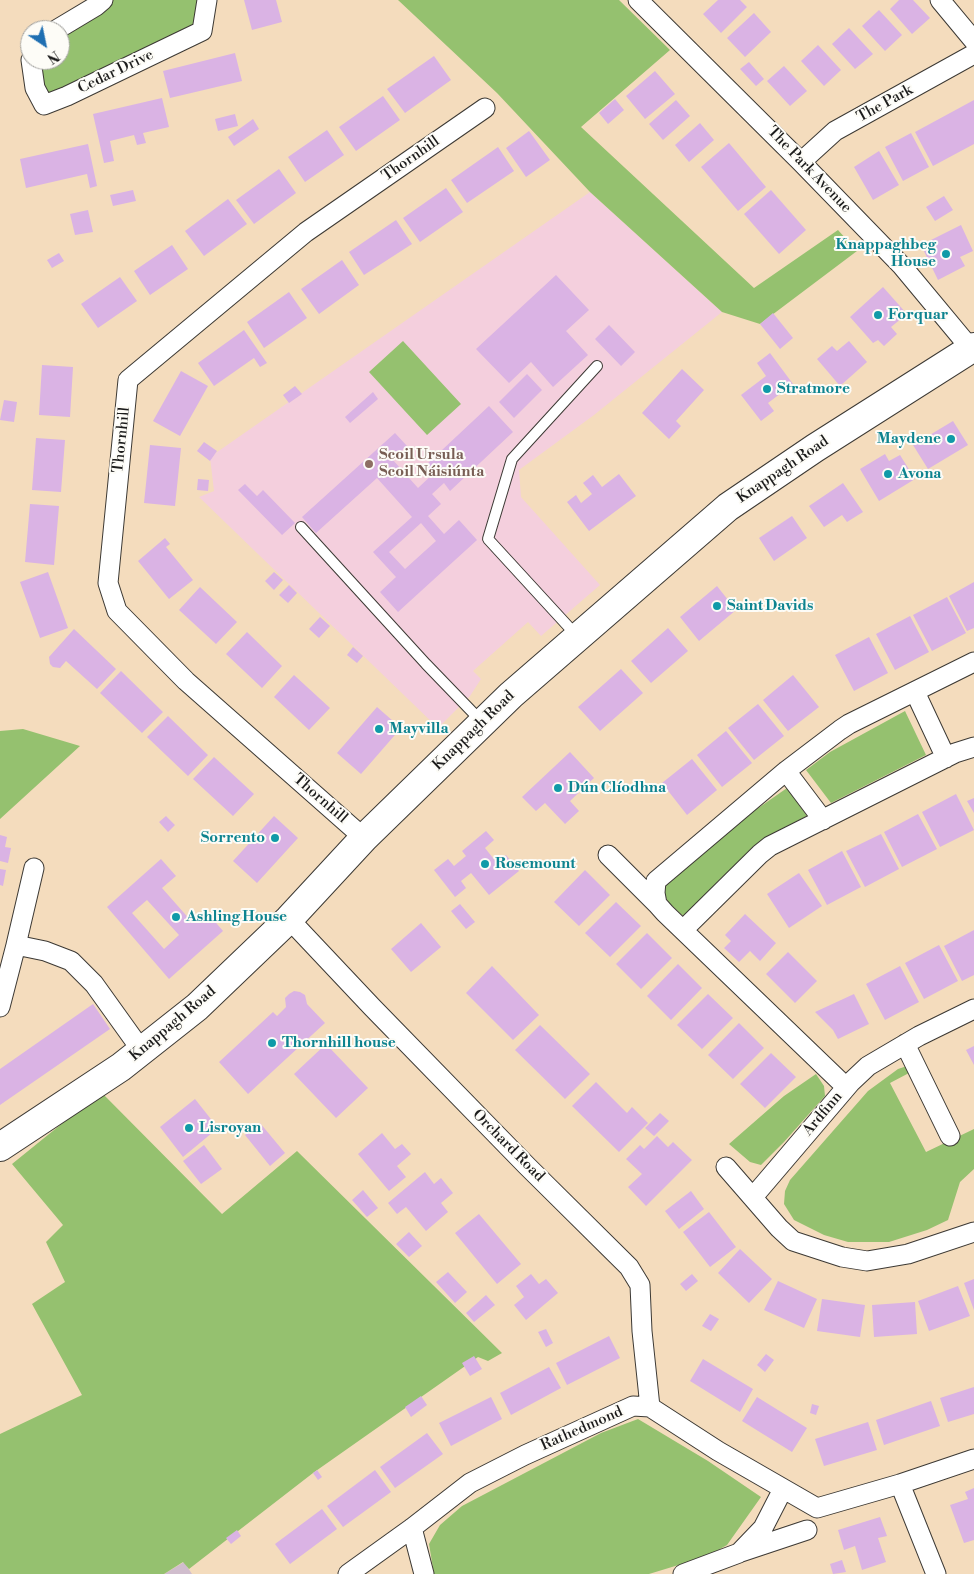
<!DOCTYPE html>
<html>
<head>
<meta charset="utf-8">
<style>
  body { margin:0 }
  #map { position:relative; width:974px; height:1574px; overflow:hidden; background:#f4dcbd; font-family:"Libre Bodoni",serif }
  canvas { display:block }
  .north { position:absolute; left:20px; top:20px; width:50px; height:50px; box-sizing:border-box; background:#fdfcf7; border:1px solid #a3a29f; border-radius:50%; rotate:146deg; font-size:14px; font-weight:700; line-height:20px; text-align:center; color:#1c1c1c }
  .north::after { content:''; display:block; margin:auto; width:18px; height:22px; background:#1f6fb2; clip-path:polygon(50% 0,100% 100%,50% 72%,0 100%) }
</style>
</head>
<body>
<div id="map">
<canvas width="974" height="1574"></canvas>
<div class="north">N</div>
</div>
<script>
const g = document.querySelector('canvas').getContext('2d');
g.lineJoin = 'round';
function fillPath(path, color) { g.fillStyle = color; g.fill(path, 'evenodd'); }
const poly = rows => new Path2D(rows.map(r => 'M' + r).join(''));
function stroke(path, color, width, dash) { g.strokeStyle = color; g.lineWidth = width; g.lineCap = dash ? 'butt' : 'round'; g.setLineDash(dash || []); g.stroke(path); }
function label(font, color, halo, rows, align = 'center') {
  g.font = font + ' "Libre Bodoni",serif'; g.lineWidth = 4; g.setLineDash([]); g.textBaseline = 'middle'; g.strokeStyle = halo; g.fillStyle = color; for (const [text, x, y, turn = 0] of rows) {
    g.save(); g.translate(x, y); g.rotate((+turn || 0) * Math.PI / 180); g.textAlign = isNaN(turn) ? turn : align; if (halo) g.strokeText(text, 0, 0); g.fillText(text, 0, 0); g.restore();
  }
}
fillPath(poly([
  [590,192,722,312,594,415,519,470,521,497,600,585,541,636,528,622,473,671,481,679,470,696,438,728,199,497,214,491,210,457]
]), '#f4cfdd');
fillPath(poly([
  [184,1562,192,1574,164,1574]
]), '#d0bdcd');
fillPath(poly([
  [110,0,199,0,194,26,46,97,37,60,60,60,60,33],
  [398,0,619,0,670,50,581,127,754,288,838,230,857,251,760,324,722,312,590,192,497,93],
  [403,341,461,404,427,435,369,372],
  [905,711,926,755,831,803,806,770,830,752],
  [23,729,80,746,0,819,0,731],
  [787,788,807,816,780,830,760,842,717,882,690,914,682,915,669,903,665,896,664,887,666,882,754,811],
  [907,1066,909,1073,890,1083,926,1152,974,1129,974,1169,960,1182,948,1220,927,1230,889,1242,848,1242,824,1235,794,1220,784,1204,785,1191,790,1180,868,1091,898,1069],
  [816,1074,824,1086,825,1096,784,1142,761,1165,750,1162,729,1144,784,1096],
  [101,1092,222,1214,297,1151,502,1353,488,1361,478,1357,313,1473,189,1569,183,1562,164,1574,0,1574,0,1434,82,1395,32,1304,65,1282,46,1242,63,1225,12,1164],
  [638,1419,708,1461,761,1497,727,1545,708,1556,649,1574,434,1574,429,1544,440,1525,462,1506,601,1433]
]), '#95c16f');
fillPath(poly([
  [244,0,276,0,282,22,252,30],
  [718,0,740,0,747,7,721,33,703,14],
  [899,0,913,0,930,18,912,34,890,9],
  [879,10,902,35,885,51,862,26],
  [754,13,771,32,745,57,727,38],
  [849,28,873,54,855,69,832,44],
  [818,45,841,70,824,86,801,61],
  [235,53,242,81,170,98,163,71],
  [434,56,451,80,405,113,387,89],
  [749,62,764,79,756,86,740,69],
  [784,66,807,91,790,106,767,81],
  [655,71,675,94,645,119,626,96],
  [383,96,400,120,356,151,339,127],
  [162,98,169,127,143,133,146,143,137,145,134,135,110,141,114,161,104,163,93,114],
  [615,99,624,110,608,124,599,113],
  [676,100,690,116,663,140,649,124],
  [974,100,974,144,933,166,915,132],
  [235,114,238,126,218,131,215,119],
  [253,119,259,129,234,146,228,137],
  [700,123,714,140,689,162,675,145],
  [327,130,344,155,305,182,288,157],
  [529,131,550,160,526,177,506,148],
  [911,133,929,167,903,181,885,147],
  [729,143,766,187,738,211,701,167],
  [88,144,97,186,90,188,87,174,26,188,20,159],
  [498,147,514,171,467,203,451,180],
  [879,151,899,185,873,200,854,167],
  [279,169,296,193,254,224,236,200],
  [446,188,463,212,420,242,403,218],
  [133,190,136,201,113,206,110,195],
  [771,190,806,230,779,254,744,214],
  [944,196,953,210,935,221,926,207],
  [228,199,247,224,204,256,185,231],
  [88,210,93,232,75,235,70,214],
  [396,220,412,244,364,275,349,252],
  [961,225,973,251,960,257,965,266,938,280,921,245],
  [172,245,188,269,150,295,134,271],
  [59,253,64,261,52,268,47,260],
  [342,260,359,285,319,314,301,289],
  [556,275,589,310,566,331,588,355,553,387,531,362,509,383,476,349],
  [120,277,137,301,98,328,81,304],
  [883,287,907,314,891,327,897,334,884,346,878,340,873,343,850,317],
  [289,292,307,318,264,348,247,322],
  [773,313,793,338,780,349,760,324],
  [609,325,635,352,621,366,595,339],
  [244,330,267,363,260,367,254,358,214,386,198,363],
  [849,341,867,362,840,386,817,359,832,346,837,351],
  [770,353,793,384,768,403,774,411,761,421,741,395,766,376,757,363],
  [42,365,73,367,70,417,39,415],
  [682,369,704,390,676,421,681,426,669,439,642,413],
  [181,371,208,386,180,436,153,421],
  [527,374,542,390,514,418,499,402],
  [295,386,302,394,289,403,283,395],
  [373,392,378,399,350,423,345,417],
  [4,400,17,402,14,422,0,420],
  [489,406,513,432,450,491,444,483,432,494,441,504,428,516,444,534,459,520,477,540,398,612,380,592,396,577,373,552,412,517,377,478,316,533,302,517,395,433,407,446,392,459,418,488,434,473,426,465],
  [421,523,436,541,405,569,389,552],
  [953,421,968,445,928,469,913,445],
  [36,438,65,440,61,492,32,490],
  [204,442,217,451,210,461,197,451],
  [150,445,181,448,175,506,144,503],
  [885,454,889,461,900,455,915,479,879,501,860,469],
  [619,474,636,496,589,531,567,502,576,495,581,503,592,494,583,483,593,475,602,487],
  [198,479,209,480,208,491,197,490],
  [843,483,863,512,847,522,842,515,824,527,809,506],
  [245,484,257,496,263,490,295,523,282,535,238,490],
  [30,504,59,506,54,565,25,562],
  [792,516,807,538,774,561,759,538],
  [165,538,170,544,166,547,193,580,169,599,138,561],
  [48,572,68,628,40,638,20,582],
  [274,572,283,580,274,590,265,581],
  [974,582,974,628,967,631,949,596],
  [289,585,297,593,288,603,279,595],
  [717,586,736,610,699,641,680,617],
  [200,587,237,622,216,644,179,610],
  [947,597,966,633,932,651,913,615],
  [910,616,929,652,895,670,876,634],
  [320,617,330,626,319,638,309,629],
  [668,628,688,651,651,683,631,661],
  [74,629,116,669,97,689,66,661,60,668,53,667,50,664,49,657],
  [247,632,282,666,262,688,226,654],
  [869,637,888,673,854,691,835,655],
  [353,647,363,656,357,663,347,655],
  [621,669,643,693,600,731,578,707],
  [121,671,163,712,142,733,100,693],
  [294,675,330,708,309,730,274,697],
  [793,675,819,707,788,731,763,700],
  [758,704,784,736,754,760,728,728],
  [377,707,401,728,361,774,337,753],
  [168,716,208,755,188,776,147,737],
  [726,731,752,763,722,787,697,755],
  [570,752,594,778,570,801,579,811,565,824,545,803,536,811,522,797],
  [214,757,254,794,233,816,193,779],
  [692,759,717,790,687,815,662,783],
  [956,794,974,830,940,847,922,812],
  [974,798,974,813,967,801],
  [918,814,937,849,902,867,884,832],
  [166,816,175,825,168,832,159,822],
  [274,816,298,838,257,883,233,861],
  [486,831,494,840,485,848,497,863,506,855,519,871,489,895,471,873,461,881,466,888,455,897,434,870,448,859,454,866,466,856,462,851],
  [881,834,899,869,865,887,846,851],
  [0,835,7,837,5,847,11,848,8,863,0,861],
  [842,851,861,887,827,905,808,870],
  [161,859,176,876,162,888,192,922,205,910,223,931,169,979,107,907],
  [147,900,179,935,164,949,132,913],
  [0,869,6,870,3,886,0,885],
  [585,870,610,895,579,926,554,902],
  [799,873,822,906,789,928,767,894],
  [616,902,641,926,610,957,585,933],
  [460,904,475,922,466,929,451,911],
  [745,914,776,943,760,961,750,951,739,962,724,948,731,941,725,935],
  [421,923,441,947,411,972,391,949],
  [974,930,974,975,962,981,944,946],
  [647,933,672,958,641,989,616,964],
  [939,945,958,981,924,999,905,963],
  [788,952,817,981,795,1003,766,974],
  [678,964,702,988,671,1020,647,996],
  [492,966,539,1015,513,1040,466,993],
  [900,966,919,1002,885,1020,866,984],
  [294,991,300,992,305,995,307,1004,325,1023,248,1094,219,1062,273,1012,277,1016,286,1007,285,998,289,994],
  [708,994,733,1018,702,1049,677,1025],
  [854,994,869,1024,838,1039,833,1030,815,1012],
  [93,1004,110,1029,0,1105,0,1069],
  [739,1023,764,1048,733,1079,708,1055],
  [540,1025,590,1074,565,1099,515,1050],
  [326,1044,368,1088,336,1118,294,1074],
  [974,1046,974,1065,966,1050],
  [771,1053,796,1077,765,1108,740,1084],
  [596,1082,627,1113,632,1107,648,1123,619,1152,572,1106],
  [195,1099,218,1128,183,1157,160,1127],
  [660,1113,669,1121,654,1136,645,1128],
  [260,1123,285,1153,270,1166,245,1135],
  [382,1133,395,1149,402,1144,411,1154,397,1166,406,1177,389,1191,358,1154],
  [657,1136,668,1147,673,1142,692,1160,646,1206,628,1187,642,1174,626,1159,640,1145,644,1149],
  [204,1145,222,1169,201,1184,183,1161],
  [425,1172,434,1184,441,1178,453,1193,441,1203,448,1212,426,1231,406,1207,397,1214,388,1203],
  [363,1190,378,1208,367,1217,352,1200],
  [691,1191,704,1209,679,1229,665,1211],
  [709,1212,736,1247,710,1267,683,1232],
  [479,1214,521,1264,497,1284,455,1233],
  [409,1232,422,1246,409,1257,396,1244],
  [740,1249,772,1279,749,1303,718,1273],
  [448,1272,467,1292,455,1303,436,1282],
  [531,1274,539,1284,546,1279,558,1293,526,1320,514,1305,524,1297,516,1286],
  [692,1274,698,1281,686,1291,680,1284],
  [974,1279,974,1310,964,1283],
  [778,1281,817,1299,804,1328,764,1310],
  [958,1286,970,1316,929,1331,918,1301],
  [486,1295,495,1305,474,1322,466,1313],
  [822,1299,865,1305,860,1337,817,1331],
  [915,1302,917,1334,874,1337,872,1305],
  [710,1314,719,1319,711,1331,702,1326],
  [546,1329,553,1343,546,1347,538,1332],
  [609,1336,620,1358,567,1385,556,1363],
  [766,1354,774,1360,765,1372,757,1365],
  [474,1356,482,1369,470,1376,462,1363],
  [703,1359,753,1389,740,1412,690,1381],
  [549,1367,561,1388,511,1415,500,1393],
  [974,1387,974,1414,948,1422,940,1398],
  [421,1396,427,1405,411,1417,405,1407],
  [491,1397,502,1419,451,1446,439,1423],
  [757,1397,807,1428,792,1452,742,1421],
  [931,1401,940,1426,884,1445,876,1420],
  [812,1404,819,1406,816,1415,810,1413],
  [868,1422,877,1450,824,1466,815,1439],
  [427,1433,443,1454,395,1488,380,1467],
  [317,1470,322,1477,318,1480,313,1473],
  [375,1470,391,1492,343,1527,327,1506],
  [974,1488,974,1540,964,1543,950,1505,968,1499,965,1492],
  [322,1509,337,1529,290,1564,275,1544],
  [880,1517,887,1536,878,1538,886,1562,862,1570,855,1546,844,1550,838,1530],
  [237,1530,241,1536,231,1544,226,1538],
  [842,1560,846,1572,833,1574,830,1564]
]), '#dab3e4');
const lane = poly([
  [301,527,426,664,482,722],
  [577,636,488,539,512,459,597,366]
]);
const street = poly([
  [638,0,801,162,902,266,971,349],
  [940,0,974,41],
  [56,30,96,6,103,0],
  [31,60,35,88,44,105,67,96,202,31,207,0],
  [801,162,835,131,974,54],
  [915,692,946,758],
  [786,771,823,820],
  [364,838,186,681,117,611,108,583,128,380,306,232,485,108],
  [608,855,657,904],
  [289,919,372,1007,527,1166,629,1267,640,1285,642,1331,650,1407],
  [683,930,760,854,770,846,955,753,974,747],
  [16,945,34,868],
  [0,1007,16,945,45,951,71,961,94,984,142,1051],
  [905,1044,950,1136],
  [846,1087,665,913,657,904,655,893,656,881,786,771,840,730,849,724,974,662],
  [726,1167,779,1228,793,1241,842,1257,867,1261,908,1254,974,1232],
  [753,1197,851,1082,868,1066,919,1036,974,1009],
  [900,1484,936,1574],
  [412,1528,424,1574],
  [741,1552,807,1530],
  [348,1574,412,1528,470,1483,525,1455,633,1406,650,1407,718,1451,817,1508,900,1484,974,1459],
  [683,1574,739,1553,763,1528,783,1489]
]);
const secondary = poly([
  [0,1147,121,1067,197,1007,289,919,364,838,511,695,728,507,815,448,974,347]
]);
stroke(lane, '#3c3934', 12);
stroke(street, '#3c3934', 21);
stroke(secondary, '#3c3934', 30);
stroke(lane, '#fff', 10);
stroke(street, '#fff', 19);
stroke(secondary, '#fff', 28);
for (const [x, y, r, color] of [
  [946,254,5,"#0f9aa8"],
  [878,315,5,"#0f9aa8"],
  [767,389,5,"#0f9aa8"],
  [951,439,5,"#0f9aa8"],
  [369,464,5,"#8d6e63"],
  [888,474,5,"#0f9aa8"],
  [717,606,5,"#0f9aa8"],
  [379,729,5,"#0f9aa8"],
  [558,788,5,"#0f9aa8"],
  [275,838,5,"#0f9aa8"],
  [485,864,5,"#0f9aa8"],
  [176,917,5,"#0f9aa8"],
  [272,1043,5,"#0f9aa8"],
  [189,1128,5,"#0f9aa8"]
]) { const dot = new Path2D(); dot.arc(x, y, r, 0, 2 * Math.PI); g.fillStyle = color; g.fill(dot); stroke(dot, '#fdfcf7', 2); }
label('15px', '#1c1c1c', '#fdfcf7', [
  ["Cedar Drive",116,72,-26],
  ["The Park",885,104,-29],
  ["Thornhill",411,159,-35],
  ["The Park Avenue",809,170,46],
  ["Thornhill",122,440,-84],
  ["Knappagh Road",783,470,-34],
  ["Knappagh Road",474,731,-44],
  ["Thornhill",320,799,41],
  ["Knappagh Road",173,1024,-40],
  ["Ardfinn",823,1114,-50],
  ["Orchard Road",508,1146,45],
  ["Rathedmond",582,1429,-24]
]);
label('bold 15px', '#0d838f', '#fdfcf7', [
  ["Knappaghbeg",936,245,"right"],
  ["House",936,262,"right"],
  ["Forquar",888,315],
  ["Stratmore",777,389],
  ["Maydene",941,439,"right"],
  ["Avona",898,474],
  ["Saint Davids",727,606],
  ["Mayvilla",389,729],
  ["Dún Clíodhna",568,788],
  ["Sorrento",265,838,"right"],
  ["Rosemount",495,864],
  ["Ashling House",186,917],
  ["Thornhill house",282,1043],
  ["Lisroyan",199,1128]
], 'left');
label('bold 15px', '#785e54', '#fdfcf7', [
  ["Scoil Ursula",379,455],
  ["Scoil Náisiúnta",379,472]
], 'left');
</script>
</body>
</html>
